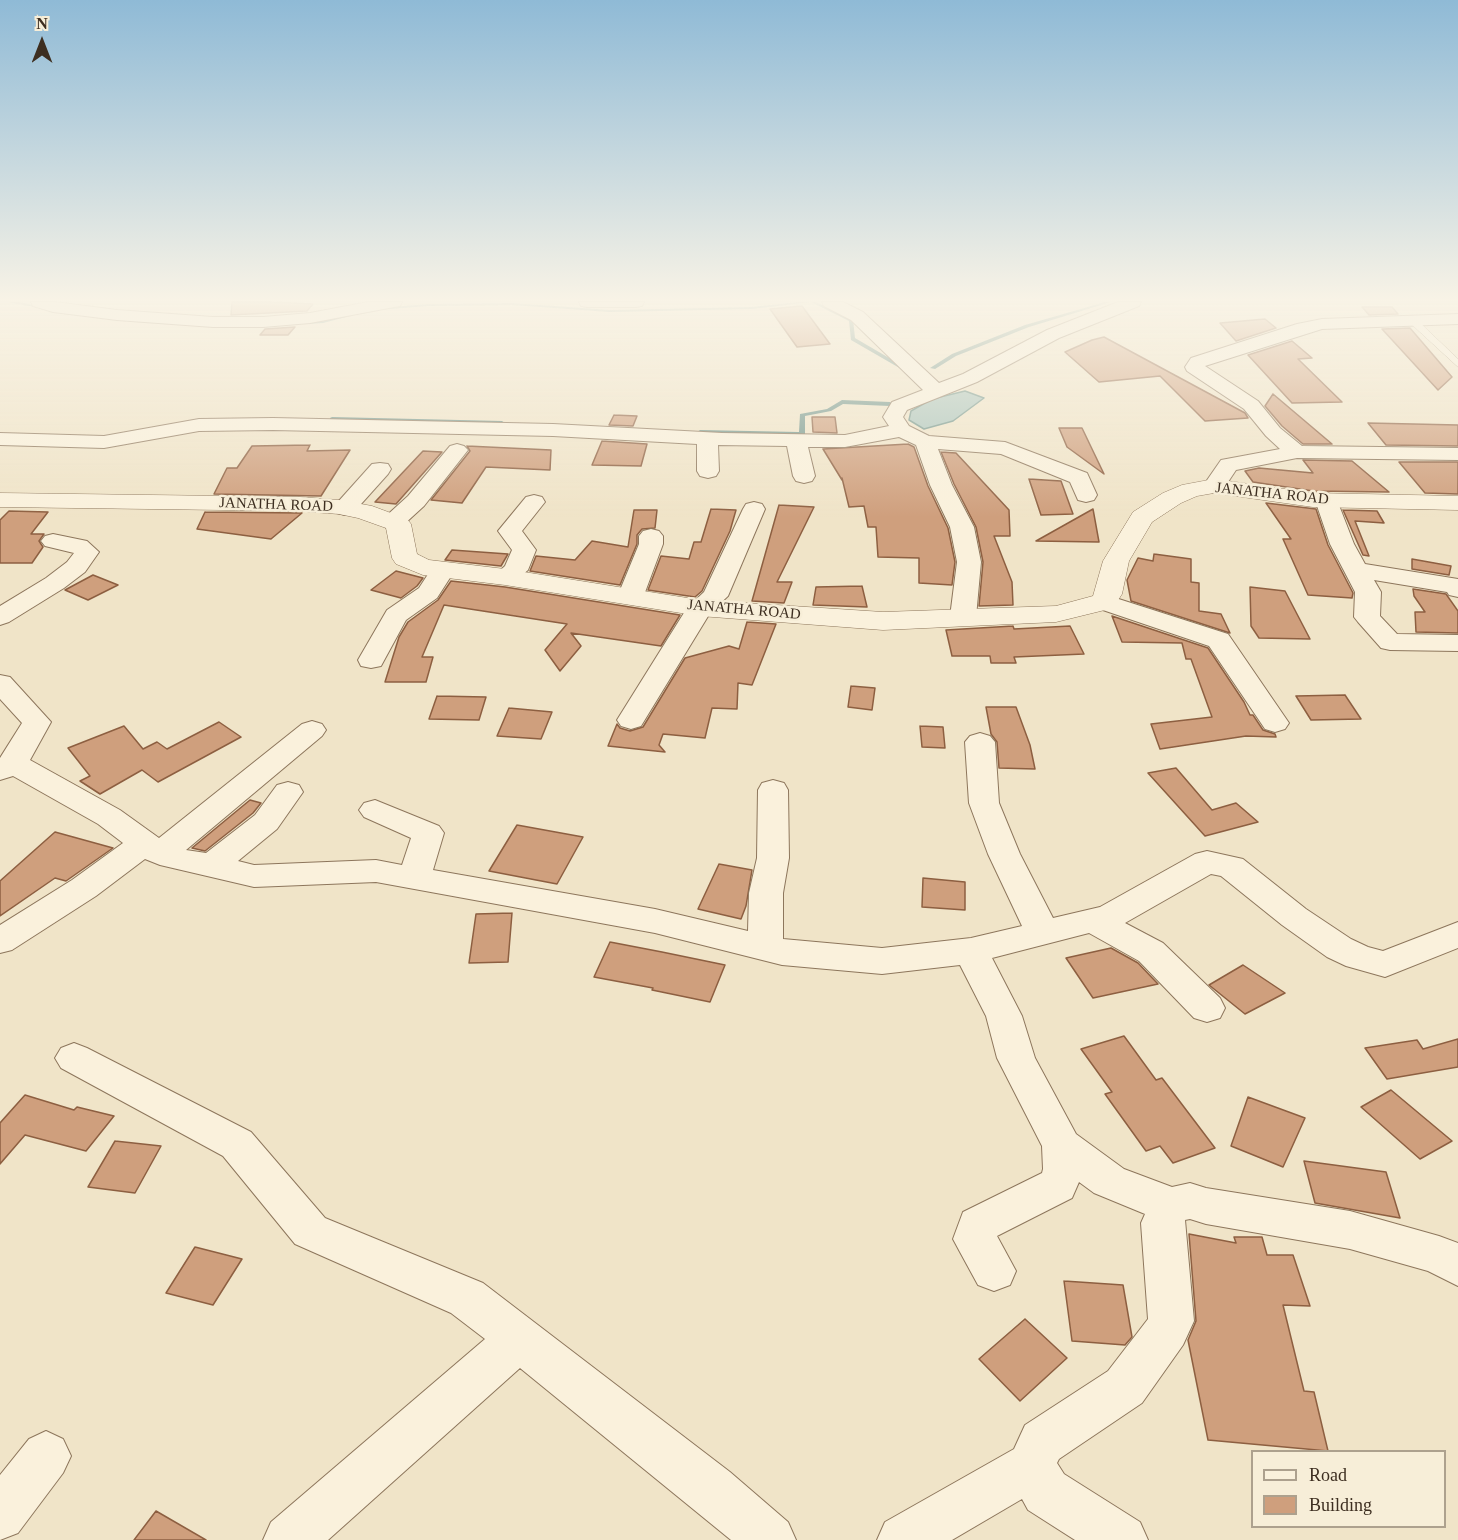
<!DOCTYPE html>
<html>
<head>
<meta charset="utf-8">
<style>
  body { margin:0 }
  #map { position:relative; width:1458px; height:1540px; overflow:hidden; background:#f0e4c8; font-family:"Times New Roman",serif }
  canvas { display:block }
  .legend { position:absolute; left:1251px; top:1450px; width:195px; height:78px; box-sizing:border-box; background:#f7eed8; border:2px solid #ada18e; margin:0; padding:8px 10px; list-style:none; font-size:18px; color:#3d2e20 }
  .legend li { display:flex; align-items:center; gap:12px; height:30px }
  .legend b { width:30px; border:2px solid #ada18e }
  .north { position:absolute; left:12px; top:12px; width:60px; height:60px; -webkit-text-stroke:4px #f7eed8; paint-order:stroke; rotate:0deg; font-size:16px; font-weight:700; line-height:24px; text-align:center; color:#3d2e20 }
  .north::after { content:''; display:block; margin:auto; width:21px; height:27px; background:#3d2e20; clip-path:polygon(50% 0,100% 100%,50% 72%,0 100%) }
</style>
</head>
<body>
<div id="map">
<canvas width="1458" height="1540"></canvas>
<ul class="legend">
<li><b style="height:8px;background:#faf1dc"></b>Road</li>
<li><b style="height:16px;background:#cf9f7d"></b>Building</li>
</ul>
<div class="north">N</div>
</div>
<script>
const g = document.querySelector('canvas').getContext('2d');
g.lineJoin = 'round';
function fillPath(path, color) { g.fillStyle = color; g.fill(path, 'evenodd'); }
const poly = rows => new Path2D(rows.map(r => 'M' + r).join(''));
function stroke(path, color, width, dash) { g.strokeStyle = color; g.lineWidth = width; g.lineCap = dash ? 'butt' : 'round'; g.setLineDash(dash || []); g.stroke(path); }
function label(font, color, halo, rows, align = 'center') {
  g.font = font + ' "Times New Roman",serif'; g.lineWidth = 5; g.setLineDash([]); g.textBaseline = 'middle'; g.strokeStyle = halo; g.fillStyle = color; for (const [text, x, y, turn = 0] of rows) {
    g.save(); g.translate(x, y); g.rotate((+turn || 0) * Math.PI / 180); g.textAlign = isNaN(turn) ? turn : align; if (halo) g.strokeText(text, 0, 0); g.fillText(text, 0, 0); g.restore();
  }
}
const water = poly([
  [965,391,984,398,953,421,924,429,909,420,911,411,932,399,965,391]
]);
fillPath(water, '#a9c4bc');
stroke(water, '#6f938a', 1.5);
fillPath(poly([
  [9,302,19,302,44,307,42,308,11,303,9,302],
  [797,302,816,302,853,319,855,338,908,369,903,370,851,340,849,321,811,302,752,309,610,312,512,305,428,306,379,310,377,309,379,308,428,304,512,303,610,310,752,307,797,302],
  [1105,302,1111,302,1029,327,956,356,935,369,930,368,952,354,1025,325,1105,302],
  [348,314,350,315,350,316,323,323,305,324,303,323,305,322,323,321,348,314],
  [842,400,890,402,893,404,890,406,843,404,831,411,805,416,805,434,802,436,700,434,697,432,700,430,799,432,800,414,827,409,842,400],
  [332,417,502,421,505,423,502,425,330,420,330,418,332,417]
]), '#6f938a');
const building = poly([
  [232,302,272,302,313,304,307,311,231,315,232,302],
  [802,306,830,344,797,347,770,309,802,306],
  [1362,307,1392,307,1398,314,1369,315,1362,307],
  [1265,319,1276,328,1236,341,1220,323,1265,319],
  [295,327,288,335,260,335,265,329,295,327],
  [1410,328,1452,377,1438,390,1382,329,1410,328],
  [1104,337,1245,413,1248,418,1205,421,1160,376,1099,382,1065,352,1092,340,1104,337],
  [1292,341,1312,358,1298,359,1342,402,1292,403,1248,355,1292,341],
  [1273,394,1332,444,1303,444,1282,426,1265,406,1273,394],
  [614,415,637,416,633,426,609,425,614,415],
  [812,417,835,417,837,433,813,432,812,417],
  [1368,423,1458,425,1458,446,1386,445,1368,423],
  [1059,428,1082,428,1104,474,1067,447,1059,428],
  [602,441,647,444,641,466,592,465,602,441],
  [908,444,914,447,928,486,948,528,955,562,952,585,919,583,919,558,878,557,876,527,868,527,864,506,849,507,842,478,842,480,823,449,908,444],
  [310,445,307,451,350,450,321,496,214,494,227,468,237,468,252,446,310,445],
  [467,446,551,450,550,470,486,467,462,503,431,500,470,451,467,446],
  [423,451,442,452,396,504,375,502,423,451],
  [941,452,956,453,1009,510,1010,536,994,536,1012,582,1013,605,979,606,983,562,976,527,954,484,941,452],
  [1303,460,1352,461,1389,492,1313,491,1253,482,1245,471,1259,468,1313,473,1303,460],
  [1399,462,1458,462,1458,494,1425,493,1399,462],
  [1029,479,1061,481,1073,514,1041,515,1029,479],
  [1266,503,1316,509,1328,545,1353,593,1352,598,1308,595,1283,539,1291,539,1266,503],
  [779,505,814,507,777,582,792,582,784,603,752,601,779,505],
  [711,509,736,510,730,531,702,591,695,597,648,590,661,556,689,559,694,542,701,542,711,509],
  [1093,509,1099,542,1036,541,1093,509],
  [634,510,657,510,655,528,642,529,637,535,637,544,620,585,530,571,536,556,575,560,592,541,628,547,634,510],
  [1343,510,1377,511,1384,523,1355,521,1369,556,1363,555,1343,510],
  [9,511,48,512,31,534,44,534,39,541,43,547,32,563,0,563,0,520,9,511],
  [205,512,300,513,302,513,271,539,197,529,205,512],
  [452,550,508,554,501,566,445,560,452,550],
  [1154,554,1191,559,1191,582,1199,583,1199,611,1221,614,1230,633,1131,601,1127,580,1138,558,1153,561,1154,554],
  [1412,559,1451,566,1449,575,1412,569,1412,559],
  [396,571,423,578,417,586,401,598,371,590,396,571],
  [93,575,118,585,88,600,65,590,93,575],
  [451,581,505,587,680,615,661,646,571,633,581,646,560,671,545,650,567,624,444,605,422,657,433,657,426,682,385,682,399,637,408,622,438,600,451,581],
  [862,586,867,607,813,605,816,587,862,586],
  [1250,587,1285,591,1310,639,1259,638,1251,626,1250,587],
  [1413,589,1446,594,1458,611,1458,633,1416,632,1415,612,1425,612,1414,596,1413,589],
  [1112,616,1208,648,1244,702,1250,715,1253,715,1263,730,1275,734,1276,737,1246,736,1160,749,1151,724,1212,717,1191,659,1186,659,1182,643,1122,642,1112,616],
  [747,622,776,624,752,685,738,683,737,709,712,708,705,738,663,734,659,745,665,752,608,746,617,724,620,728,630,731,643,727,685,658,729,646,739,649,747,622],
  [1013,626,1014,629,1070,626,1084,654,1014,657,1016,663,991,663,990,656,952,656,946,630,1013,626],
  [851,686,875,688,872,710,848,707,851,686],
  [1345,695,1361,719,1311,720,1296,696,1345,695],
  [437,696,486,697,479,720,429,719,437,696],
  [986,707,1016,707,1030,745,1035,769,999,768,997,742,991,734,986,707],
  [509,708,552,712,541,739,497,736,509,708],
  [219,722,241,737,158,782,142,770,100,794,80,781,90,776,68,748,124,726,143,749,157,742,167,749,219,722],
  [920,726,943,727,945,748,922,747,920,726],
  [1176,768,1212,810,1236,803,1258,822,1205,836,1148,773,1176,768],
  [250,800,261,803,253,813,205,851,192,848,250,800],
  [517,825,583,837,557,884,489,871,517,825],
  [55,832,113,848,66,881,55,878,0,916,0,881,55,832],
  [719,864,752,870,746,906,741,919,698,909,719,864],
  [923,878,965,882,965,910,922,907,923,878],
  [512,913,508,962,469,963,476,914,512,913],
  [610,942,662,952,725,965,710,1002,652,990,653,988,594,977,610,942],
  [1111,948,1138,963,1158,984,1093,998,1066,958,1111,948],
  [1243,965,1285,993,1245,1014,1209,985,1243,965],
  [1124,1036,1156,1080,1162,1078,1215,1148,1173,1163,1160,1146,1146,1151,1105,1094,1112,1092,1081,1049,1124,1036],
  [1458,1039,1458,1067,1387,1079,1365,1048,1417,1040,1423,1049,1458,1039],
  [1391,1090,1452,1141,1420,1159,1361,1107,1391,1090],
  [25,1095,74,1110,77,1107,114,1116,86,1151,25,1135,0,1164,0,1123,25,1095],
  [1248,1097,1305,1118,1283,1167,1231,1146,1248,1097],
  [115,1141,161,1146,135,1193,88,1187,115,1141],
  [1304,1161,1386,1172,1400,1218,1315,1203,1304,1161],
  [1189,1234,1236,1243,1234,1237,1262,1237,1267,1255,1293,1255,1310,1306,1283,1305,1304,1391,1314,1392,1328,1451,1208,1440,1188,1340,1196,1321,1189,1234],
  [195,1247,242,1259,213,1305,166,1293,195,1247],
  [1064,1281,1123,1285,1132,1337,1125,1345,1072,1341,1064,1281],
  [1025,1319,1067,1358,1020,1401,979,1359,1025,1319],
  [156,1511,206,1540,134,1540,156,1511]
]);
fillPath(building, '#cf9f7d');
stroke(building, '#8d5f41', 1.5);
const service = poly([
  [1409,318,1415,318,1458,359,1458,367,1409,322,1409,318]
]);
const minor = poly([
  [31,302,55,302,117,310,213,317,263,317,310,313,368,302,402,302,400,306,394,307,310,323,263,327,213,327,117,320,53,312,33,306,31,302],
  [579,302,644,302,642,306,636,307,587,307,581,306,579,302],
  [822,302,843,302,863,312,939,383,963,374,1047,330,1118,302,1141,302,1139,306,1059,338,977,382,907,410,903,417,909,426,929,436,1005,442,1087,473,1097,495,1094,500,1086,502,1078,500,1070,482,1001,454,938,449,952,485,974,527,981,562,976,617,972,622,963,625,954,622,950,617,957,562,950,527,930,485,916,445,899,437,845,447,808,447,815,476,812,481,804,483,796,481,793,476,787,446,718,445,719,471,716,476,708,478,700,476,697,471,697,444,553,436,273,430,199,431,104,448,0,445,0,433,104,436,199,419,273,418,553,424,722,433,845,435,889,426,883,417,892,402,923,390,851,320,824,306,822,302],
  [1458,314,1458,324,1322,329,1205,366,1258,401,1280,428,1302,446,1458,448,1458,460,1297,458,1236,470,1222,491,1214,493,1206,491,1203,486,1221,460,1280,449,1266,436,1244,409,1187,371,1185,367,1191,358,1297,324,1322,319,1458,314],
  [457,444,464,446,468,450,424,506,401,527,393,529,385,527,381,522,385,517,408,496,450,446,457,444],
  [380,463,388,464,391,469,388,474,353,513,345,515,337,513,334,508,337,503,372,464,380,463],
  [1326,493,1334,495,1337,500,1354,544,1365,564,1458,579,1458,597,1449,595,1447,592,1374,580,1381,592,1380,616,1397,634,1458,635,1458,651,1390,650,1381,648,1358,622,1354,617,1355,592,1330,544,1315,500,1318,495,1326,493],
  [534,495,542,497,545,502,522,531,536,550,528,570,514,582,505,584,496,582,493,577,505,566,512,550,498,531,526,497,534,495],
  [754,502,762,504,765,509,728,596,710,613,641,726,631,729,621,726,617,720,687,608,704,592,743,509,746,504,754,502],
  [651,529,659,531,663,536,663,544,644,595,640,600,631,603,622,600,618,595,639,544,639,536,643,531,651,529],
  [53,534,87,541,99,552,85,572,64,588,9,622,0,625,0,606,46,578,67,562,74,553,45,546,41,541,45,536,53,534],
  [443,563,452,565,455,570,437,598,406,620,381,666,371,668,361,666,358,660,387,610,419,588,434,565,443,563],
  [1103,594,1228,634,1289,723,1285,729,1275,732,1265,729,1209,646,1094,607,1090,602,1094,597,1103,594],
  [0,675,10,677,51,722,30,760,120,810,159,838,302,724,312,721,322,724,326,730,322,736,186,850,206,853,255,815,277,785,288,782,299,785,303,792,277,829,238,861,254,865,376,860,402,865,411,838,364,817,359,810,364,803,375,800,439,826,444,833,433,870,655,909,748,931,749,893,757,858,758,790,762,783,773,780,784,783,788,790,789,858,783,893,783,939,882,948,971,938,1022,926,988,854,969,803,965,742,970,736,980,733,990,736,995,742,999,803,1020,854,1053,918,1100,907,1195,854,1207,851,1243,859,1306,909,1351,939,1368,947,1383,951,1458,922,1458,948,1385,977,1346,966,1327,957,1282,925,1221,876,1211,874,1125,923,1163,943,1220,998,1225,1008,1220,1018,1207,1022,1194,1018,1139,961,1089,933,992,958,1022,1016,1035,1058,1076,1134,1124,1169,1172,1187,1190,1183,1206,1188,1350,1211,1439,1236,1458,1243,1458,1286,1428,1271,1350,1249,1206,1224,1190,1219,1185,1220,1194,1321,1183,1345,1142,1403,1059,1459,1057,1463,1064,1474,1140,1522,1148,1540,1075,1540,1028,1510,1022,1499,952,1540,877,1540,885,1522,1014,1449,1025,1425,1108,1371,1148,1319,1141,1223,1145,1214,1094,1193,1079,1182,1072,1198,997,1236,1016,1271,1010,1285,994,1291,978,1285,960,1252,953,1239,963,1212,1042,1173,1043,1169,1042,1146,997,1058,986,1016,960,965,882,974,782,965,655,933,376,882,254,887,160,865,145,859,96,896,12,950,0,953,0,925,72,880,123,843,98,824,13,776,0,780,0,758,22,723,0,699,0,675],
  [74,1043,87,1048,251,1132,325,1218,483,1283,730,1472,788,1522,796,1540,731,1540,520,1368,328,1540,263,1540,271,1522,485,1339,451,1313,295,1244,223,1156,61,1068,55,1058,61,1048,74,1043],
  [46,1431,63,1439,71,1456,63,1473,18,1533,0,1540,0,1475,29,1439,46,1431]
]);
const tertiary = poly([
  [1214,479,1313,493,1458,496,1458,510,1313,507,1214,493,1197,496,1181,503,1152,522,1129,561,1122,594,1113,608,1056,622,883,630,700,616,505,585,423,575,396,564,392,558,386,528,358,518,339,514,300,511,0,507,0,493,300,497,339,500,372,506,407,519,411,524,417,554,429,560,505,569,700,600,883,612,1056,606,1093,596,1103,561,1133,512,1163,493,1182,485,1214,479]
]);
stroke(service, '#8d765c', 1);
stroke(minor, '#8d765c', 2);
stroke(tertiary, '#8d765c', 1);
fillPath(service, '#faf1dc');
fillPath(minor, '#faf1dc');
fillPath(tertiary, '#faf1dc');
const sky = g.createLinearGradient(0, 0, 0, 517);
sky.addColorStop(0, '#8fbad6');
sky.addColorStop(0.58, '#f8f3e6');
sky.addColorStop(1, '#f8f3e600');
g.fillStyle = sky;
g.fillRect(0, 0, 1458, 517);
label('15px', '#3d2e20', '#f7eed8', [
  ["JANATHA ROAD",1272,494,6],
  ["JANATHA ROAD",276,505,2],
  ["JANATHA ROAD",744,610,5]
]);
</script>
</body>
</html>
